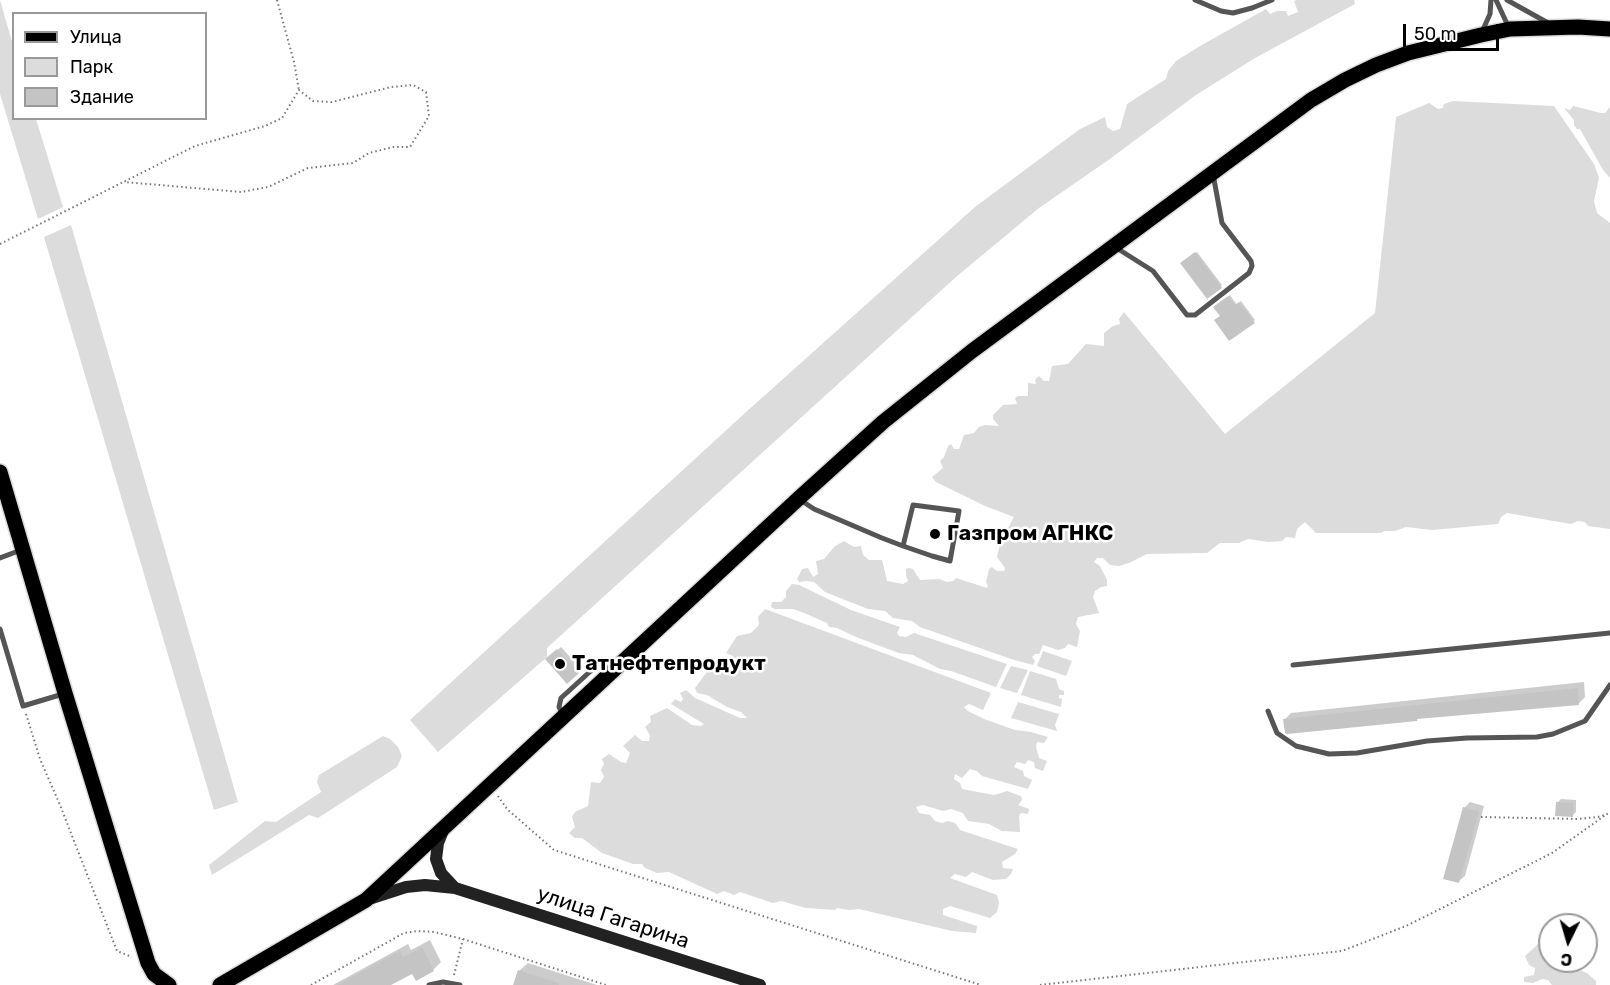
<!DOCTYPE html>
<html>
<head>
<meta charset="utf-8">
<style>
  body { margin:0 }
  #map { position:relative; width:1610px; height:985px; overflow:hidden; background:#fff; font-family:Rubik,sans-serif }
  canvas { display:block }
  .legend { position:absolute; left:12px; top:12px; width:195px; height:108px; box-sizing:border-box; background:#fff; border:2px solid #999; margin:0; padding:8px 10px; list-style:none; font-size:18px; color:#000 }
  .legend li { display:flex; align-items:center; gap:12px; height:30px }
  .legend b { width:30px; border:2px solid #999 }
  .north { position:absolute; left:1538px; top:913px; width:60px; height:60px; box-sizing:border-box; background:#fff; border:2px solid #999; border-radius:50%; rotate:185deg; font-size:16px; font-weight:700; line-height:24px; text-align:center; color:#000 }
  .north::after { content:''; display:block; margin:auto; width:21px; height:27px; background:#000; clip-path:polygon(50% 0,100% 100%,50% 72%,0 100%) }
  .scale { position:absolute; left:1403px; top:24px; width:96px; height:27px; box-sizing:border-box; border:3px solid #000; border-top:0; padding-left:8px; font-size:18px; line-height:21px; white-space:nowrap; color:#000; -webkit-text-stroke:4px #fff; paint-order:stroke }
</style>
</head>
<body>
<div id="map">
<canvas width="1610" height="985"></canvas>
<ul class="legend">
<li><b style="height:8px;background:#000"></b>Улица</li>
<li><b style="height:16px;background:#dcdcdc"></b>Парк</li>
<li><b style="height:16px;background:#c4c4c4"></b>Здание</li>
</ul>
<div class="north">С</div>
<div class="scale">50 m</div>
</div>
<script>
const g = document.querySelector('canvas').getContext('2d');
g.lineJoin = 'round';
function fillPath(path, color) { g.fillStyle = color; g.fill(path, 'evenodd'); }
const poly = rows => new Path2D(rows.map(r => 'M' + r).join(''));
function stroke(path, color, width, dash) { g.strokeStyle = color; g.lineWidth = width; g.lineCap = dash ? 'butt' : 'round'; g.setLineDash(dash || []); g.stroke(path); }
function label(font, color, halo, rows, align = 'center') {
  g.font = font + ' Rubik,sans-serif'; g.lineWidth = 5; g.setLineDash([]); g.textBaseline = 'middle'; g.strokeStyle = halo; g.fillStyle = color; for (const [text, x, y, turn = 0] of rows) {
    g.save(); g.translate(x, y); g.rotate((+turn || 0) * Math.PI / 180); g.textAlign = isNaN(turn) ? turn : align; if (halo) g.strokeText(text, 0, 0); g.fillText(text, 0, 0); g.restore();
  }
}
fillPath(poly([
  [0,0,13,45,14,118,36,119,63,207,38,219,0,94],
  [1296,0,1354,0,1355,4,1255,58,1196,95,1107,161,1039,208,956,277,547,648,547,657,438,752,410,720,745,413,975,207,1080,129,1105,117,1107,127,1113,131,1120,129,1127,104,1166,79,1168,71,1176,61,1200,46,1266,9,1270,14,1277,11,1286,11,1288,16,1298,12,1294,1],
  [1453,101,1554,106,1594,164,1599,178,1594,201,1597,213,1610,223,1610,529,1588,526,1585,522,1578,521,1571,524,1507,513,1501,517,1498,524,1432,530,1406,527,1395,531,1384,531,1381,533,1316,533,1305,522,1297,529,1295,538,1286,537,1282,541,1268,542,1248,539,1239,543,1220,543,1207,553,1147,554,1129,563,1119,566,1110,565,1103,558,1097,558,1094,562,1100,566,1107,580,1107,586,1101,587,1095,591,1093,597,1099,613,1078,617,1076,624,1080,631,1077,647,1068,644,1065,648,1058,650,1043,645,1039,654,1035,654,1032,657,1035,661,1033,665,1011,659,920,627,912,621,893,618,885,611,868,609,825,592,814,582,806,581,799,582,797,579,802,569,808,568,813,577,818,574,816,561,824,559,835,546,844,541,854,547,861,546,863,555,869,560,882,560,887,581,903,584,908,581,906,576,906,569,909,568,913,569,920,580,939,579,947,582,953,581,956,578,987,588,988,586,986,582,989,569,992,567,997,571,1004,571,1005,568,997,557,1001,540,1011,537,1008,528,1014,517,985,506,936,482,932,477,943,468,940,461,944,457,948,446,951,444,954,449,959,449,964,435,974,433,979,427,985,425,999,426,993,419,993,415,1003,405,1017,404,1015,398,1018,396,1028,396,1028,383,1036,384,1035,380,1039,376,1044,381,1049,381,1052,366,1068,364,1086,344,1104,346,1104,333,1113,326,1120,324,1119,319,1124,312,1225,434,1375,313,1396,117,1429,103,1438,109,1443,108,1444,104],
  [1573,106,1601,113,1605,113,1610,107,1610,178,1603,170,1580,129,1577,129,1574,125,1574,120,1564,108,1570,110],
  [71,225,238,802,214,810,44,237],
  [792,584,799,585,851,610,900,627,897,633,899,636,906,637,914,633,1007,664,996,687,951,671,940,669,913,655,899,653,856,637,837,628,829,627,827,623,804,613,793,609,775,609,771,607,772,602,781,602,786,597,786,591],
  [765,609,991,693,983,710,969,704,964,707,968,711,984,719,1015,730,1031,732,1048,737,1044,743,1037,742,1036,747,1039,758,1047,761,1043,771,1035,768,1034,762,1028,760,1025,764,1017,762,1014,767,1023,771,1024,776,1032,780,1028,789,982,776,977,771,970,769,962,778,955,774,954,779,960,783,962,789,994,795,1007,791,1021,796,1022,800,1018,805,1029,809,1028,814,1021,813,1019,816,1020,832,1002,831,989,824,968,821,963,813,951,809,943,811,923,805,916,807,919,813,930,815,935,821,942,823,948,821,955,823,960,830,1018,849,1015,854,1002,862,1003,868,1013,869,1011,874,1006,879,993,880,972,872,966,877,955,874,950,878,997,895,999,903,997,912,990,918,950,906,943,909,943,915,977,926,976,933,952,931,859,909,849,910,837,908,835,910,806,908,781,901,773,903,740,892,734,895,724,891,717,894,669,872,657,873,645,868,642,864,633,864,602,853,582,838,575,838,569,833,575,827,572,817,575,812,588,806,591,782,600,783,604,777,601,770,604,764,602,759,609,754,621,762,626,763,630,753,623,746,635,735,642,741,649,741,650,735,645,727,651,722,650,716,667,708,692,725,701,726,704,724,671,704,675,699,681,702,683,699,680,693,686,690,695,698,740,718,747,718,741,712,727,707,707,695,697,693,695,688,715,661,730,663,733,656,726,653,737,636,751,633,759,625,758,617],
  [1043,651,1072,661,1066,676,1037,666],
  [1011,666,1028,670,1017,693,1000,688],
  [1030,671,1056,679,1059,689,1064,691,1064,695,1059,695,1059,698,1062,699,1061,707,1021,695],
  [1018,702,1059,714,1055,725,1057,731,1011,718],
  [383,736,390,739,398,747,402,756,397,767,318,818,309,815,212,875,209,865,265,821,276,822,321,792,317,782,319,775],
  [1548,935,1550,936,1550,956,1544,955,1545,963,1574,968,1587,973,1596,981,1596,985,1552,985,1548,980,1542,979,1533,983,1524,982,1524,977,1534,975,1535,968,1529,965,1525,956]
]), '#dcdcdc');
fillPath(poly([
  [1197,252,1222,285,1208,297,1182,263],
  [1230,295,1237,305,1241,301,1255,320,1230,339,1221,316,1215,307],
  [561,647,581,669,567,682,547,659],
  [1584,682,1585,697,1578,704,1419,718,1416,720,1284,720,1291,713],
  [1561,799,1576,800,1576,812,1572,816,1557,803],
  [1470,802,1484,806,1465,876,1459,881,1464,808],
  [430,940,441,962,434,969,416,979,413,972,388,985,333,985,408,944,411,950],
  [528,963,597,985,515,985,520,970]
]), '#0003');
fillPath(poly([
  [1195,252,1222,288,1207,299,1180,263],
  [1228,296,1235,305,1239,302,1255,323,1229,341,1214,320,1220,316,1213,307],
  [557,649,579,673,567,684,545,659],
  [1578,688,1579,705,1417,719,1417,721,1287,734,1285,733,1283,719],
  [1556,802,1573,803,1573,817,1555,816],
  [1463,807,1479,812,1459,883,1443,879],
  [422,947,434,971,416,981,412,974,391,985,337,985,400,951,403,957],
  [518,970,559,983,559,985,513,985]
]), '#c4c4c4');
const primary = poly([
  [0,472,65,693,148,963,154,974,169,985],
  [220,985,366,900,798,499,883,422,972,351,1311,100,1345,80,1376,65,1408,53,1481,35,1510,29,1578,27,1610,29]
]);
stroke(primary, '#dbdbdb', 18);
stroke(poly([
  [277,0,294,62,299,90],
  [0,244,195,146,265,126,282,118,299,90,313,101,332,102,391,87,413,85,426,92,429,116,410,147,393,147,369,153,353,163,308,168,268,187,241,192,124,182],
  [26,714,40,759,60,805,117,951,132,957],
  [498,796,507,809,554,850,981,985],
  [1481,817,1577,819,1598,817,1610,813],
  [454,975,463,939],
  [311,985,404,933,418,931,434,932,463,939,606,985],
  [1040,985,1342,951,1406,926,1552,853,1607,814]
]), '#777', 2, [1.5, 3]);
stroke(poly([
  [1195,0,1221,11,1233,13,1252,8,1272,0],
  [1496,0,1509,28],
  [1507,0,1550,24],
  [1481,34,1490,14,1491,0],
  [1115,247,1153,271,1187,315,1195,315,1249,273,1252,266,1251,261,1222,223,1213,174],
  [799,499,814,509,882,538,903,546,906,547,932,556,950,561,959,511,913,505,903,546],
  [0,558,21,550],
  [0,629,23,706,63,694],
  [1293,665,1610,633],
  [1268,711,1277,733,1296,746,1329,754,1357,753,1427,741,1467,738,1537,737,1553,734,1585,721,1610,685],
  [562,713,559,707,561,698,594,668,601,667,610,669],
  [429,985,443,982,460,985]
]), '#555', 5);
stroke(poly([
  [444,828,438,843,436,859,441,873,455,888],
  [372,898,406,887,425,885,455,888,760,985]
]), '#222', 12);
stroke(primary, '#000', 15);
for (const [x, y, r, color] of [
  [935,534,6,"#000"],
  [560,664,6,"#000"]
]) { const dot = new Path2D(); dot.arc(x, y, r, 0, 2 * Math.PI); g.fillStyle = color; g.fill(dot); stroke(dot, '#fff', 2); }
label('bold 21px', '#000', '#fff', [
  ["Газпром АГНКС",947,534],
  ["Татнефтепродукт",572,664]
], 'left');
label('21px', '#000', '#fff', [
  ["улица Гагарина",613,918,18]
]);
</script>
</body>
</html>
